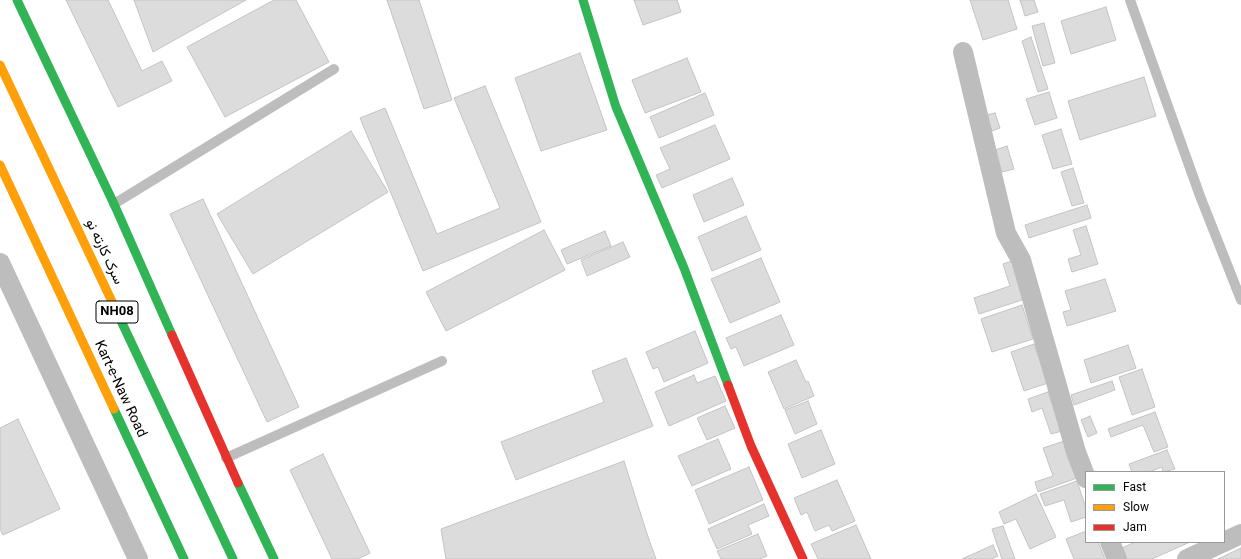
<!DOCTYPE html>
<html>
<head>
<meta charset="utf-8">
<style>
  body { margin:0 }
  #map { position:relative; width:1241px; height:559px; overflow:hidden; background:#fff; font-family:Roboto,sans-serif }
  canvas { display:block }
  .legend { position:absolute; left:1085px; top:471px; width:140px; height:72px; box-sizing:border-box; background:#fff; border:1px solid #999; margin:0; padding:5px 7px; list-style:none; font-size:12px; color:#000 }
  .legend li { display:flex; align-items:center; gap:8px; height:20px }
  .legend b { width:20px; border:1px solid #999 }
</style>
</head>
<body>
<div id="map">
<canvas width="1241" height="559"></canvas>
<ul class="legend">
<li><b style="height:5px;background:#30b455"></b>Fast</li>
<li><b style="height:5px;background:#ff9f0a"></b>Slow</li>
<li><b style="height:5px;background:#e5322d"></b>Jam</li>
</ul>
</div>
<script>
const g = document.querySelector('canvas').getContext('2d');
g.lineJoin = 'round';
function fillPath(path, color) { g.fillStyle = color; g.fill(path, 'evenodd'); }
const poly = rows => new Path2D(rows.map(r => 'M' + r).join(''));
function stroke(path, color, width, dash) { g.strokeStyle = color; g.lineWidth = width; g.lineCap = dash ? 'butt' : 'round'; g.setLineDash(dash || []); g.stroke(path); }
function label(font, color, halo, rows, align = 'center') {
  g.font = font + ' Roboto,Vazirmatn,sans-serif'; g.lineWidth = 3.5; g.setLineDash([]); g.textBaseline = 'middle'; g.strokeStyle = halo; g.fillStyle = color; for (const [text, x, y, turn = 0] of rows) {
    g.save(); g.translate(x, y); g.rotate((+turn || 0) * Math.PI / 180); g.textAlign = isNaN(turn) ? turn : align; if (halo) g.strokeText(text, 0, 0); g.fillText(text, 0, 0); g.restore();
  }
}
const building = poly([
  [66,0,108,0,142,71,162,61,172,81,118,107,66,0],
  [134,0,246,0,153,52,134,0],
  [274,0,296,0,329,62,225,117,187,47,274,0],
  [387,0,419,0,452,100,424,109,387,0],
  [634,0,677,0,681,12,643,25,634,0],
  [970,0,1008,0,1017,29,983,40,970,0],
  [1020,0,1034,0,1038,12,1025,16,1020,0],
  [1106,7,1116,40,1071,54,1061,21,1106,7],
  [1044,23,1055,63,1043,66,1032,26,1044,23],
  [1031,37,1048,89,1038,92,1022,41,1031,37],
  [580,53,607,130,541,151,515,78,580,53],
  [687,58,701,92,645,113,632,80,687,58],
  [1144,77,1156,116,1080,140,1068,101,1144,77],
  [485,86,541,222,423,271,360,118,385,108,437,234,500,208,454,98,485,86],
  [1049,92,1057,118,1035,125,1026,99,1049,92],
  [705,93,714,115,659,138,650,117,705,93],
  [995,113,1000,128,992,131,986,115,995,113],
  [715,125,730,159,662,188,656,175,670,169,660,148,715,125],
  [1061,129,1072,164,1053,169,1042,135,1061,129],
  [351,131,388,192,253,274,217,214,351,131],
  [1007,146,1014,169,1002,172,995,150,1007,146],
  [1073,168,1084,203,1072,206,1061,172,1073,168],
  [732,178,744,205,704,222,693,195,732,178],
  [203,199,299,407,267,422,170,214,203,199],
  [1087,205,1091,218,1029,238,1025,225,1087,205],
  [746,216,761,250,712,271,698,237,746,216],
  [1086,226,1098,264,1072,272,1068,259,1081,255,1073,230,1086,226],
  [544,230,565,270,446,331,426,292,544,230],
  [605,231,611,246,567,264,561,250,605,231],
  [623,242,630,257,587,276,581,260,623,242],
  [761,258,780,302,730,323,711,279,761,258],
  [1012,261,1025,299,979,314,974,298,1010,286,1003,264,1012,261],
  [1105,279,1116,311,1067,326,1063,312,1071,310,1065,291,1105,279],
  [1022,305,1033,339,992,352,981,319,1022,305],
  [781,315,794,345,744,366,736,347,731,349,726,338,781,315],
  [695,331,708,363,664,382,658,367,653,369,646,352,695,331],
  [1034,344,1048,383,1024,391,1011,352,1034,344],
  [1128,345,1136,368,1091,383,1084,360,1128,345],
  [626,358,653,426,516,480,501,442,604,402,592,371,626,358],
  [796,360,806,382,808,381,814,396,784,409,768,372,796,360],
  [1142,369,1155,407,1132,415,1119,377,1142,369],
  [694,375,697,383,715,376,726,401,669,426,655,392,694,375],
  [1112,381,1115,390,1074,405,1071,395,1112,381],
  [1048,392,1062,431,1051,434,1042,408,1032,412,1028,399,1048,392],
  [808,401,817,424,795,434,785,410,808,401],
  [725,406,735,428,707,440,697,418,725,406],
  [1155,412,1168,447,1154,452,1143,425,1111,437,1108,429,1155,412],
  [1090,416,1097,433,1088,437,1081,420,1090,416],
  [18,419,60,509,3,535,0,529,0,428,18,419],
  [821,430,835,464,802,478,788,444,821,430],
  [718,439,731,469,692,486,678,456,718,439],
  [1064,441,1077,478,1038,492,1035,482,1053,476,1043,448,1064,441],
  [1167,450,1175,469,1163,472,1162,467,1149,472,1132,472,1129,464,1167,450],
  [323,454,370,553,358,559,332,559,290,470,323,454],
  [624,461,647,534,656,559,446,559,441,529,624,461],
  [749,467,763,500,709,524,695,490,749,467],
  [837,480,855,521,832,531,829,525,815,531,807,512,801,515,794,498,837,480],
  [1077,481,1086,508,1086,517,1071,522,1064,500,1045,506,1040,494,1077,481],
  [1036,494,1056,537,1030,549,1016,519,1004,524,999,512,1036,494],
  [764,504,769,516,748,525,752,534,717,549,708,529,764,504],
  [856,525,871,559,818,559,811,544,856,525],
  [1003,526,1015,559,1002,559,992,529,1003,526],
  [1086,531,1086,542,1098,542,1105,559,1074,559,1066,539,1086,531],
  [758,534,767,556,760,559,721,559,717,551,758,534],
  [1135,542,1190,542,1152,559,1122,559,1118,550,1135,542],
  [993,545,998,556,991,559,962,559,993,545],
  [1241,548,1241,559,1218,559,1241,548]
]);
fillPath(building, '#dcdcdc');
stroke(building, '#c4c4c4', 1);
stroke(poly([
  [1130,0,1200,196,1241,300],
  [114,204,334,69],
  [226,458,442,361]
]), '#bdbdbd', 10);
stroke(poly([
  [963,52,1006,233,1021,260,1076,452,1086,478],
  [0,263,138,559],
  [1110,542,1117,559],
  [1224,542,1241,534],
  [1187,559,1224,542]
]), '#bdbdbd', 20);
stroke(poly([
  [17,0,114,204,172,335],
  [583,0,616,107,684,268,728,385],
  [115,308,233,559],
  [114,409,184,559],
  [238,483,274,559]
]), '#30b455', 9);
stroke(poly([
  [0,65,115,308],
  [0,165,114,409]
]), '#ff9f0a', 9);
stroke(poly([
  [172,335,238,483],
  [728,385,751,446,803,559]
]), '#e5322d', 9);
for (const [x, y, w] of [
  [117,312,42]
]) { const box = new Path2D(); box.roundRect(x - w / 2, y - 11, w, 22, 3); g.fillStyle = '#fff'; g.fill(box); stroke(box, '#000', 1); }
label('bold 13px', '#000', null, [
  ["NH08",117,312]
]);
label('14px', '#000', '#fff', [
  ["سرک کارته نو",104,252,65],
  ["Kart-e-Naw Road",120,389,65]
]);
</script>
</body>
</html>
